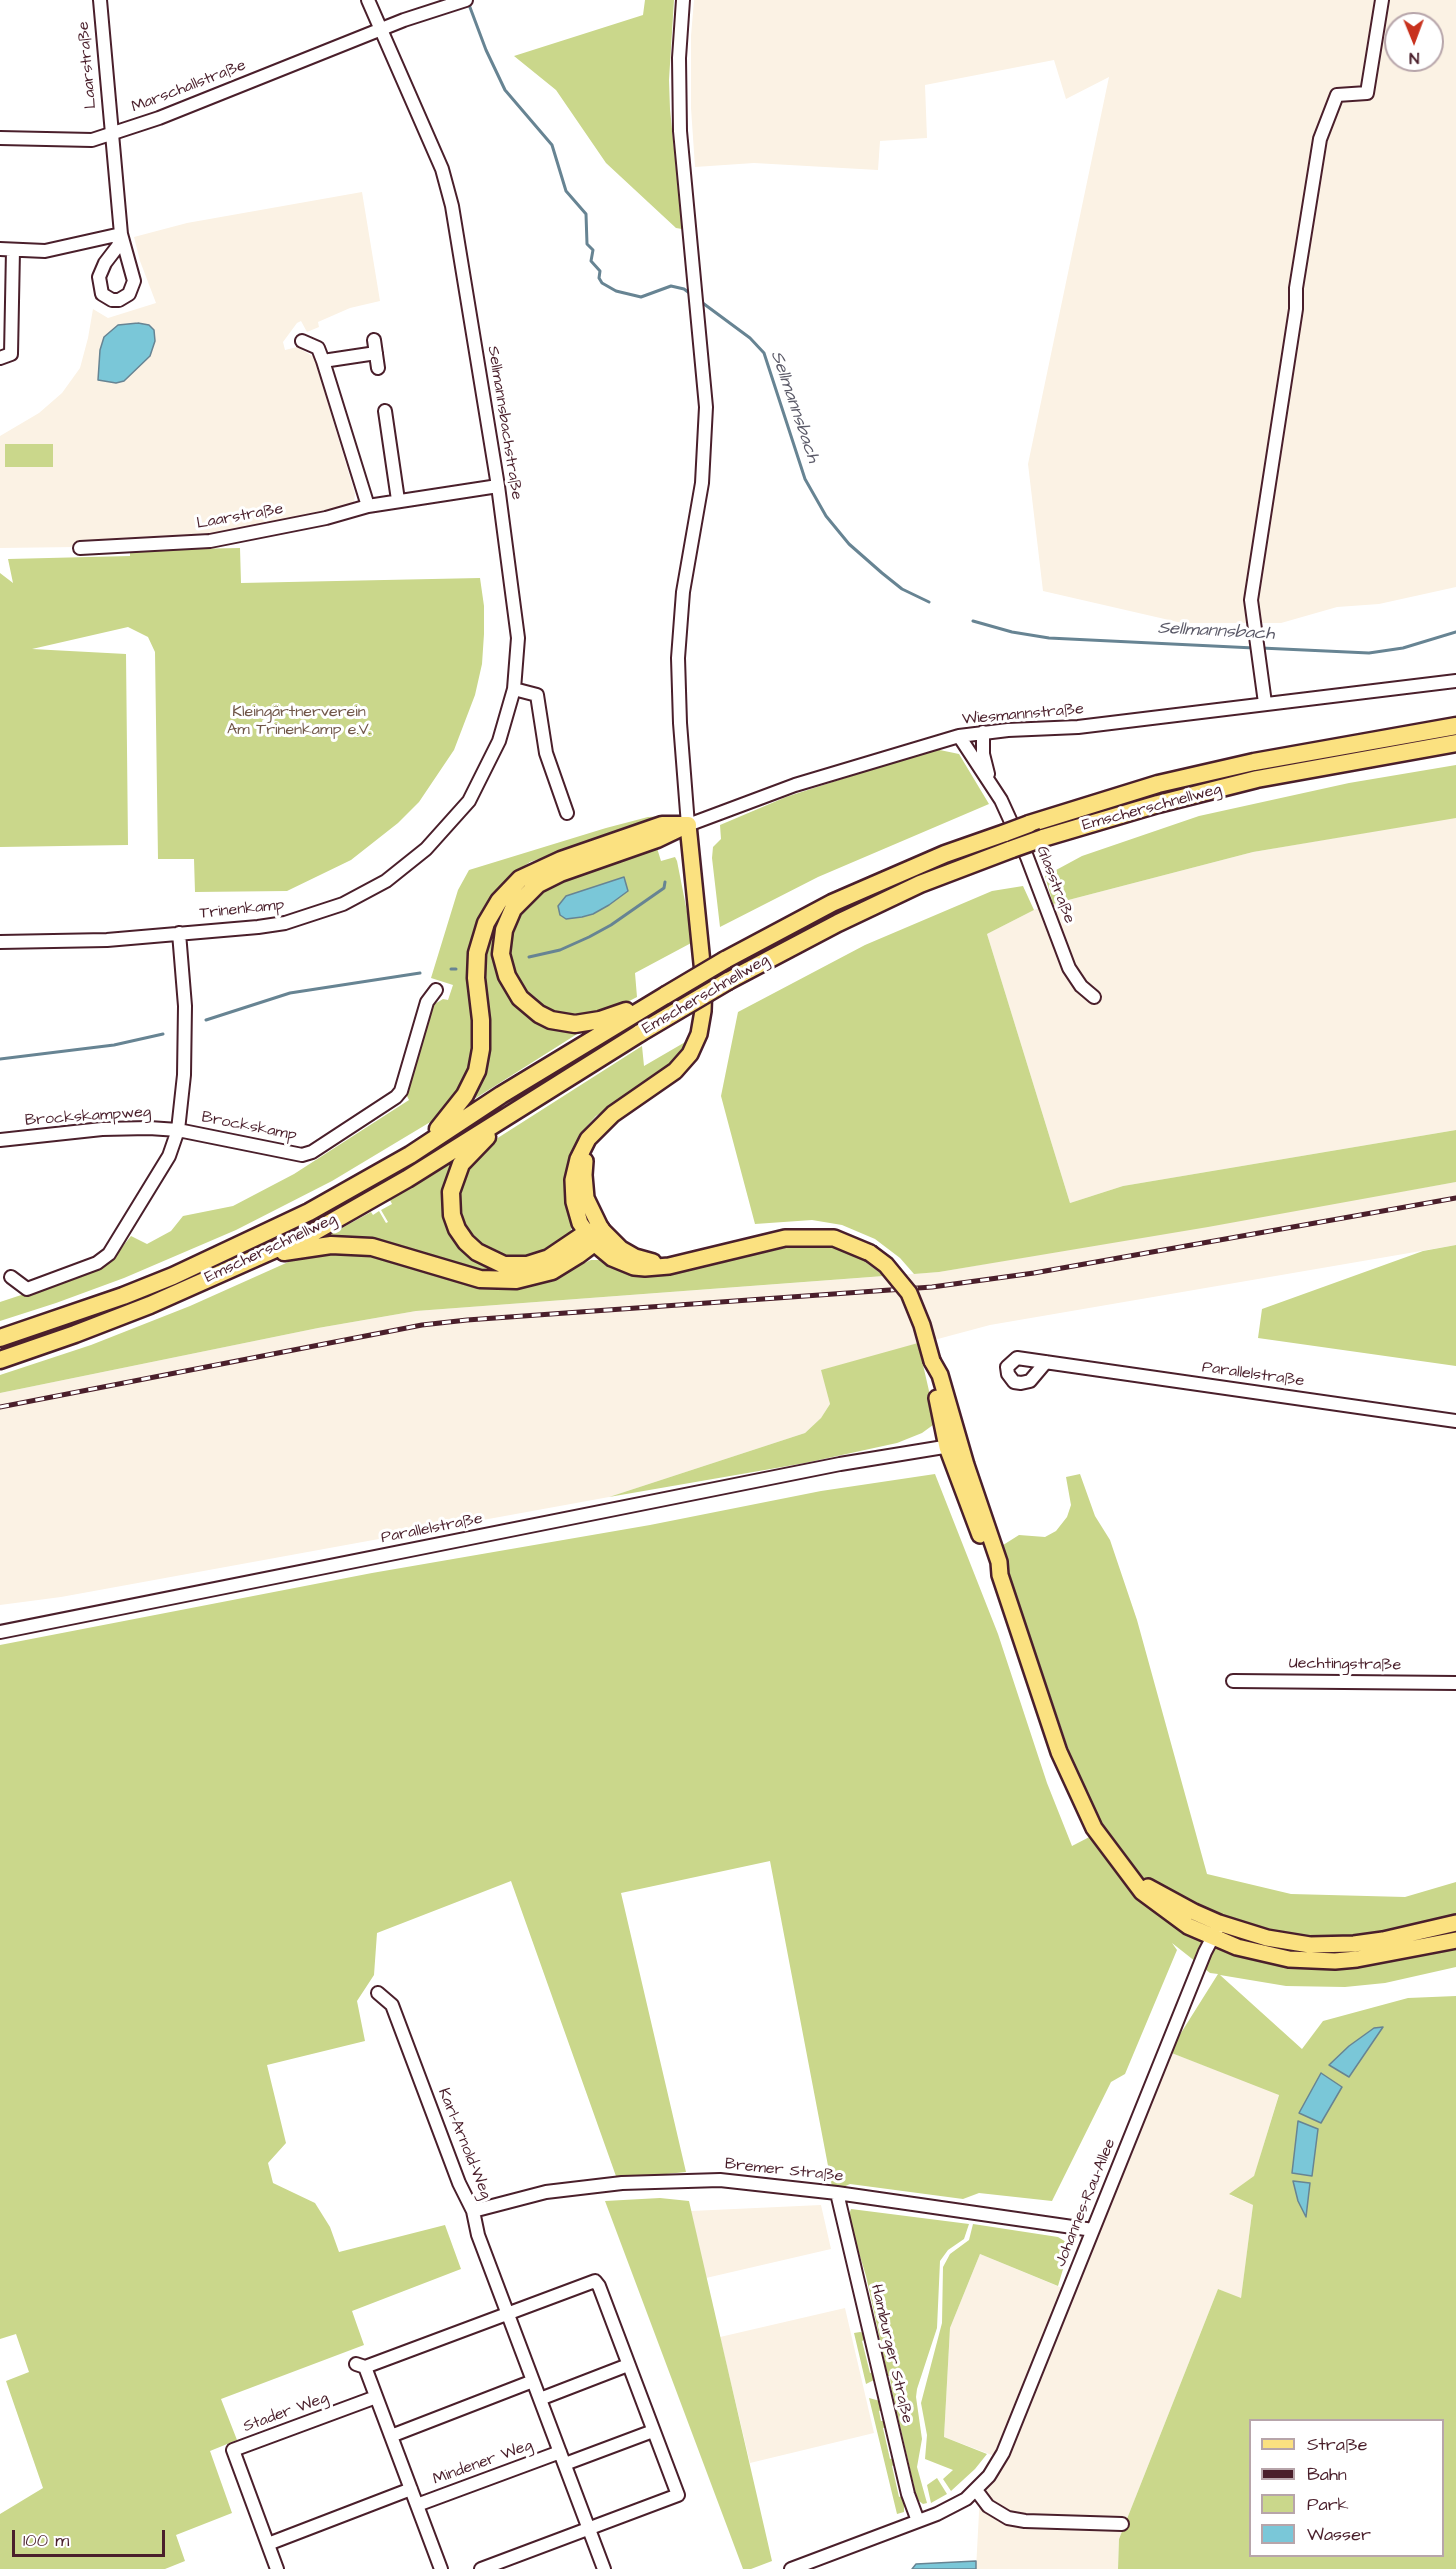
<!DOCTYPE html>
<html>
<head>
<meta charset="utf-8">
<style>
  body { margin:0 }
  #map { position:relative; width:1456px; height:2569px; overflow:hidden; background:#fff; font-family:"Architects Daughter",sans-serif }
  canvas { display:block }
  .legend { position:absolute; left:1249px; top:2419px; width:195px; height:138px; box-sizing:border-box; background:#fff; border:2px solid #b7a5aa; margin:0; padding:8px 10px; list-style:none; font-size:18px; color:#4a1f2b }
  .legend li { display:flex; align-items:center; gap:12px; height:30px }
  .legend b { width:30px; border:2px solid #b7a5aa }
  .north { position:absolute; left:1384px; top:12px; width:60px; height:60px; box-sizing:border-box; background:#fff; border:2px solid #b7a5aa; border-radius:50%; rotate:179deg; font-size:16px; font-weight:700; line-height:24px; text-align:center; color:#4a1f2b }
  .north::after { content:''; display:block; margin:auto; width:21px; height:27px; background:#c8321e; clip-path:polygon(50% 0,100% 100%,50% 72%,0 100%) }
  .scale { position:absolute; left:12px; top:2530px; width:153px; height:27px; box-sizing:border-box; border:3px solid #4a1f2b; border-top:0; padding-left:8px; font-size:18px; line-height:21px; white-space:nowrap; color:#4a1f2b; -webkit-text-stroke:4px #fff; paint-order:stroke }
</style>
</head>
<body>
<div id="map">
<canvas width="1456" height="2569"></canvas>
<ul class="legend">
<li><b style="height:8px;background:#fbe180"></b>Straße</li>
<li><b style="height:8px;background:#4a1f2b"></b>Bahn</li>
<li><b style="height:16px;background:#cad78b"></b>Park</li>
<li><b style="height:16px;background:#7ac7d8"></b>Wasser</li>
</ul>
<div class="north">N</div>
<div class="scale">100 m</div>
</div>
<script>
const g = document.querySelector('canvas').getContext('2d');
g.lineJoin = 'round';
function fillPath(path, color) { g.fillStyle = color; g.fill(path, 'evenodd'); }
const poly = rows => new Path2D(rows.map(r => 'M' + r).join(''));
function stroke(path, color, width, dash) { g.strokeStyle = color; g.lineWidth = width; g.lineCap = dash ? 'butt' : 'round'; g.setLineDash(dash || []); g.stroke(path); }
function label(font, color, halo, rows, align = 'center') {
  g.font = font + ' "Architects Daughter",sans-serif'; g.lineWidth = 6; g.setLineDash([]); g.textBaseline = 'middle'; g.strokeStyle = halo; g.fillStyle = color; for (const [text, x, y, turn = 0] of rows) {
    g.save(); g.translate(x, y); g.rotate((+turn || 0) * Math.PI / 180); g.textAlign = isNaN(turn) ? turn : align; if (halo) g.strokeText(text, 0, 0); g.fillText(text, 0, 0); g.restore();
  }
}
fillPath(poly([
  [694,0,1456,0,1456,587,1379,604,1337,607,1281,623,1182,623,1043,591,1028,464,1109,77,1066,99,1054,60,925,85,927,138,880,141,878,170,754,163,695,167,691,108,691,36],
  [1396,24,1432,24,1432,60,1396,60],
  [362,192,380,301,350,308,318,322,319,327,307,332,301,321,297,323,283,342,285,350,297,347,314,357,355,494,354,503,351,506,238,533,77,547,0,548,0,436,39,413,62,393,80,368,88,338,93,309,108,318,156,303,140,261,134,237,187,223],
  [1456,817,1456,1130,1123,1186,1070,1203,987,934,1034,910,1053,904,1253,852],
  [1456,1182,1456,1245,990,1325,822,1370,830,1404,821,1418,805,1433,609,1497,61,1597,0,1605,0,1393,318,1328,416,1311,939,1272],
  [1169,2052,1279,2094,1254,2177,1230,2195,1253,2205,1241,2299,1218,2289,1119,2539,1118,2569,976,2569,980,2494,993,2480],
  [821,2205,831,2249,706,2278,691,2211],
  [980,2254,1067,2290,997,2457,944,2437,950,2328],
  [845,2308,874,2433,750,2463,720,2337]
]), '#fbf2e4');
fillPath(poly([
  [645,0,674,0,669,80,670,109,682,229,676,228,606,163,556,90,514,56,643,15],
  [5,444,53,444,53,467,5,467],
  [240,548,241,583,480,578,484,606,484,634,482,664,475,695,454,750,419,802,398,823,351,860,287,891,195,892,194,859,158,859,155,652,148,637,128,627,32,649,126,654,128,845,0,847,0,573,13,583,8,559,130,556,130,550],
  [935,749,959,754,989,804,818,877,720,927,712,858,713,847,721,839,720,825,786,797],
  [1456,765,1456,818,1253,852,1053,904,1045,876,1082,856,1199,816,1349,783],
  [665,816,530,862,510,876,490,899,477,924,471,946,474,1024,471,1059,462,1083,454,1097,432,1121,332,1181,236,1230,124,1278,56,1303,0,1321,0,1302,94,1271,115,1256,131,1236,147,1244,171,1231,183,1216,233,1206,294,1174,409,1100,406,1094,433,1005,443,999,448,1000,453,985,431,978,458,890,469,870,606,828,648,817],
  [657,848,661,861,675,857,677,861,693,942,635,973,637,997,610,1011,563,1018,535,1005,520,988,508,954,513,922,529,898,559,881],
  [1023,886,1034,910,987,934,1070,1203,1123,1186,1456,1130,1456,1182,1208,1227,939,1272,914,1274,900,1258,875,1239,842,1225,812,1220,755,1224,721,1096,738,1012,865,945,992,891],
  [515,891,502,919,511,994,585,1029,468,1103,483,954,494,921],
  [687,1041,680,1054,661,1074,596,1116,579,1135,567,1166,565,1180,572,1220,571,1234,556,1248,520,1260,491,1254,463,1228,456,1207,462,1173,482,1148,642,1046,644,1066],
  [457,1160,446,1185,476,1260,506,1271,482,1272,318,1241,371,1212,373,1215,379,1211,386,1223,388,1222,381,1210,392,1204,390,1200],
  [821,1245,838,1248,860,1258,884,1276,416,1311,318,1328,0,1393,0,1375,91,1345,190,1306,295,1259,322,1254,362,1253,392,1258,475,1286,508,1289,538,1284,591,1260,600,1260,635,1274,668,1275,789,1247],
  [1456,1245,1456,1366,1258,1338,1262,1309,1423,1251],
  [918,1343,935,1417,933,1425,922,1433,897,1443,805,1463,609,1497,805,1433,821,1418,830,1404,821,1370],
  [935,1474,998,1634,1047,1783,1072,1846,1101,1831,1087,1804,1000,1547,1019,1535,1045,1537,1056,1531,1067,1517,1071,1505,1066,1477,1080,1474,1095,1516,1110,1540,1137,1620,1207,1874,1291,1894,1405,1897,1456,1882,1456,1967,1385,1983,1345,1987,1286,1986,1220,1975,1302,2049,1323,2021,1408,1998,1456,1996,1456,2569,1118,2569,1119,2539,1218,2289,1241,2298,1253,2205,1229,2194,1254,2176,1279,2095,1169,2052,1218,1974,1210,1973,1172,1943,1177,1950,1125,2074,1111,2082,1052,2201,979,2193,963,2199,850,2184,833,2192,770,1861,621,1893,686,2172,617,2179,511,1881,377,1933,374,1975,357,2001,365,2041,267,2065,286,2143,268,2163,273,2183,315,2203,330,2227,339,2252,445,2225,461,2269,352,2311,364,2345,221,2399,237,2440,210,2451,232,2513,176,2535,185,2561,165,2569,0,2569,0,2514,43,2488,6,2381,29,2372,16,2334,0,2339,0,1645,372,1573,650,1525,821,1491],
  [1250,2420,1442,2420,1442,2556,1250,2556],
  [660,2198,689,2201,772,2561,751,2569,743,2569,605,2201],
  [851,2209,969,2224,964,2239,948,2250,940,2261,937,2328,917,2389,916,2397,922,2439,917,2467,927,2503,923,2504,919,2501,913,2488,914,2486,891,2387,890,2376,888,2376,866,2276,853,2233,849,2215],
  [973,2224,1058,2237,1066,2242,1069,2249,1058,2286,980,2254,950,2328,944,2437,987,2454,975,2469,951,2491,943,2479,953,2470,925,2459,927,2435,921,2403,942,2323,943,2267,950,2254,969,2240],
  [860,2332,864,2333,866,2339,862,2341,870,2373,874,2372,876,2379,866,2384,854,2333],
  [869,2398,880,2401,883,2410,879,2411,881,2421,885,2421,887,2427,883,2428,890,2459,894,2458,896,2464,892,2466,899,2497,903,2496,904,2500,904,2512,897,2514],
  [937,2478,947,2494,931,2503,927,2485]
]), '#cad78b');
const water = poly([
  [138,323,149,325,154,330,155,341,150,356,124,381,116,383,98,380,100,350,104,337,118,325,138,323],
  [624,877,628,891,609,905,593,914,582,917,566,919,560,915,558,906,566,896,624,877],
  [1383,2027,1349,2077,1329,2065,1349,2046,1374,2028,1383,2027],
  [1321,2073,1342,2087,1321,2123,1299,2113,1321,2073],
  [1298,2121,1318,2129,1312,2176,1292,2173,1298,2121],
  [1293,2181,1310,2183,1306,2217,1298,2201,1293,2181],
  [976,2561,976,2569,912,2569,916,2564,976,2561]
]);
fillPath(water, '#7ac7d8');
stroke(water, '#678493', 1.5);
stroke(poly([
  [468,2,486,50,505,90,552,145,566,191,586,214,587,244,593,250,591,261,600,271,599,278,602,283,616,291,641,297,671,286,684,289,692,295],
  [700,301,750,338,764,353,805,479,826,516,849,544,882,573,902,589,929,602],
  [973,621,1012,632,1049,638,1254,648],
  [1261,648,1369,653,1403,648,1456,632],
  [529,957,560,950,589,937,611,925,664,888,665,882],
  [451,969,456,969],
  [206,1020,290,993,420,973],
  [0,1059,114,1045,163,1034]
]), '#678493', 3);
const minor = poly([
  [100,0,121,234,134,281,129,294,119,300,112,300,102,294,99,277,105,263,118,246,121,234],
  [683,0,679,58,680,131,706,407,702,483,683,592,678,658,680,723,688,825,795,785,959,736,1008,730,1078,727,1456,681],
  [0,138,92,140,159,118,404,20,466,0],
  [0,249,45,251,121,234],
  [374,340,378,368],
  [302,341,318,348,323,361,368,506,498,486],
  [0,358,11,354,13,250],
  [323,361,376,353],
  [385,411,398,500],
  [80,548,210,541,326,518,368,506],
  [514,689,537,695,546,753,567,813],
  [1265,703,1251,600,1296,309,1296,288,1320,139,1337,95,1367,93,1382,0],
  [983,732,983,754,988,774],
  [959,736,1001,800,1027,857,1069,968,1081,986,1094,997],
  [0,942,107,940,258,927,285,923,343,904,386,881,426,849,469,801,499,741,514,689,518,638,498,486,452,206,442,169,368,0],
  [0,1140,102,1129,149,1128,178,1130,302,1155,312,1152,396,1097,401,1091,427,1002,436,990],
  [11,1277,27,1289,97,1263,109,1254,169,1156,178,1130,184,1075,185,1006,179,933],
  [1046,1362,1030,1381,1021,1383,1014,1382,1008,1374,1007,1367,1017,1358,1456,1421],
  [0,1632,840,1464,956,1445],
  [1233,1681,1456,1683],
  [378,1993,392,2005,459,2183,473,2211,478,2235,604,2569],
  [837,2193,908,2494,918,2521],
  [473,2211,546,2192,622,2183,720,2180,837,2193,1093,2230],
  [356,2364,365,2367,595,2281,599,2286,678,2495,481,2569],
  [365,2367,441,2569],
  [540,2399,628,2365],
  [391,2436,533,2381],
  [565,2464,653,2431],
  [976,2490,988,2506,1008,2518,1025,2521,1122,2524],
  [417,2505,560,2452],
  [268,2544,411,2489],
  [277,2569,233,2450,376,2397],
  [791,2569,937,2514,966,2499,989,2476,1003,2453,1205,1952,1217,1929]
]);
const major = poly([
  [688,825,704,983,703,1011,699,1034,690,1054,675,1071,613,1114,588,1139,578,1159,573,1180,574,1202,580,1223,594,1243,612,1258,634,1267,645,1268,669,1266,785,1238,834,1238,870,1253],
  [585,1161,584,1175,586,1198,601,1229,621,1249,635,1257,653,1262],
  [932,1361,940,1375,966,1465,999,1562,1000,1575,1059,1752,1094,1828,1142,1892,1188,1926,1237,1947,1289,1959,1335,1961,1357,1959,1456,1940],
  [937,1398,947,1447,980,1535],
  [1148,1887,1194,1912,1219,1923,1267,1938,1310,1945,1354,1944,1383,1940,1456,1923]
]);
const highway = poly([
  [1029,824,1158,784,1254,762,1456,726],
  [1043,838,1158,804,1257,779,1456,743],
  [725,960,832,903,945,854,1005,833],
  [728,981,838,923,920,884,1012,849],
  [626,1011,600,1020,575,1024,551,1020,539,1014,520,998,507,976,501,954,504,930,513,909,538,884,560,873,657,839,680,828],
  [438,1129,465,1095,477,1071,481,1049,481,1020,476,978,477,953,486,923,499,901,520,879,561,860,662,825,688,825],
  [487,1137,461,1164,451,1192,452,1215,457,1229,466,1242,477,1252,504,1265,527,1265,549,1258,586,1233,601,1229],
  [284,1252,331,1245,372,1247,480,1279,516,1280,552,1271,578,1255,594,1243,601,1229],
  [0,1338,123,1296,173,1276,309,1212,410,1155,501,1095,666,995],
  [0,1360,75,1334,150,1305,314,1232,407,1179,640,1033]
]);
stroke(minor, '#4a1f2b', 16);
stroke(major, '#4a1f2b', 20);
stroke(highway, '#4a1f2b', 21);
stroke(minor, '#fff', 12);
stroke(major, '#fbe180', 15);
stroke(highway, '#fbe180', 16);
const rail = poly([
  [0,1407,422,1325,467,1320,932,1287,1034,1273,1456,1198]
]);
stroke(rail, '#4a1f2b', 5);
stroke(rail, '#fff', 3, [9]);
const majorBridge = poly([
  [870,1253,886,1265,909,1293,922,1325,932,1361]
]);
const highwayBridge = poly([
  [1005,833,1029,824],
  [1012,849,1043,838],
  [666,995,725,960],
  [640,1033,728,981]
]);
stroke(majorBridge, '#4a1f2b', 20, []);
stroke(highwayBridge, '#4a1f2b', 21, []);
stroke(majorBridge, '#fbe180', 15);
stroke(highwayBridge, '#fbe180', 16);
label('16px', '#4a1f2b', '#fff', [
  ["Laarstraße",88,65,-95],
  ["Marschallstraße",189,87,-21],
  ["Sellmannsbachstraße",504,423,81],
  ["Laarstraße",240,517,-10],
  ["Wiesmannstraße",1023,715,-5],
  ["Emscherschnellweg",1152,808,-15],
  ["Glasstraße",1055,885,69],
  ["Trinenkamp",242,910,-6],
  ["Emscherschnellweg",706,995,-30],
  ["Brockskampweg",88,1117,-4],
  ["Brockskamp",249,1127,11],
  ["Emscherschnellweg",271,1249,-25],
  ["Parallelstraße",1253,1375,8],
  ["Parallelstraße",432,1529,-11],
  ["Uechtingstraße",1345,1665,1],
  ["Karl-Arnold-Weg",464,2144,68],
  ["Bremer Straße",784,2171,6],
  ["Johannes-Rau-Allee",1086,2203,-68],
  ["Hamburger Straße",891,2354,77],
  ["Stader Weg",286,2413,-20],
  ["Mindener Weg",483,2463,-20]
]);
label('16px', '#705648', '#fff', [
  ["Kleingärtnerverein",299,713],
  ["Am Trinenkamp e.V.",299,731]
]);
label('italic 18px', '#5b5a68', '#fff', [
  ["Sellmannsbach",794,407,71],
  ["Sellmannsbach",1216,632,3]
]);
</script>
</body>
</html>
